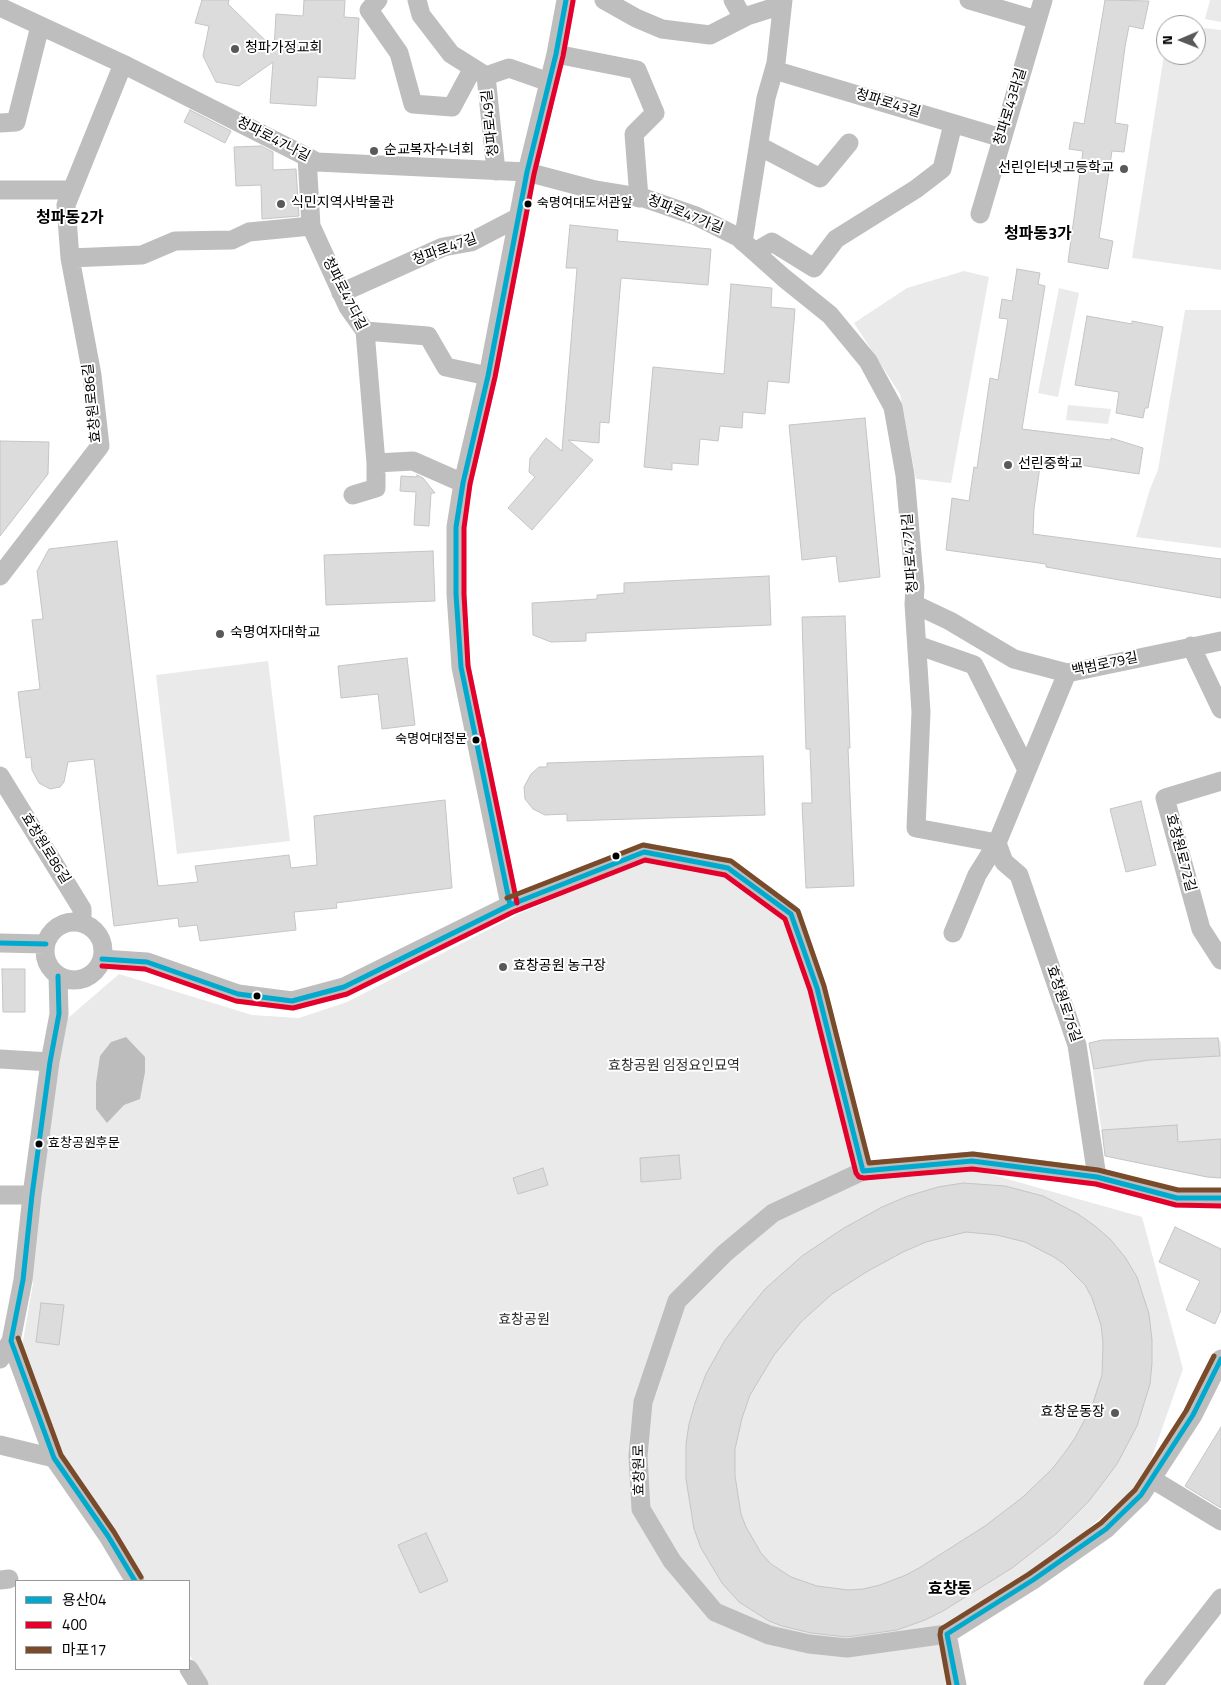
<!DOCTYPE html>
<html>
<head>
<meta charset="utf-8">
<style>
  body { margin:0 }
  #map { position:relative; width:1221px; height:1685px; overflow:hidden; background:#fff; font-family:"Titillium Web","Noto Sans KR",sans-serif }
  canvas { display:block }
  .legend { position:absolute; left:15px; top:1580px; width:175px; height:90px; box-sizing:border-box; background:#fff; border:1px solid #999; margin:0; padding:6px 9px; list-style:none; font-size:15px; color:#000 }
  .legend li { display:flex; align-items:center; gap:10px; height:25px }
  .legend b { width:25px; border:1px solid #999 }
  .north { position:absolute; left:1156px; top:15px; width:50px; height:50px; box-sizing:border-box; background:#fff; border:1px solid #999; border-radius:50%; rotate:269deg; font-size:14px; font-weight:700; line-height:20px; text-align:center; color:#000 }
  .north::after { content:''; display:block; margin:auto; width:18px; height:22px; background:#595959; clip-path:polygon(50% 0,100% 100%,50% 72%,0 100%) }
</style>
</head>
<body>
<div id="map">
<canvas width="1221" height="1685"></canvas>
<ul class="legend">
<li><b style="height:6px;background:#00a9ce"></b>용산04</li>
<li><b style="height:6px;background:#e4002b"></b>400</li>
<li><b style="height:6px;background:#7a4b2a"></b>마포17</li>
</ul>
<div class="north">N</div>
</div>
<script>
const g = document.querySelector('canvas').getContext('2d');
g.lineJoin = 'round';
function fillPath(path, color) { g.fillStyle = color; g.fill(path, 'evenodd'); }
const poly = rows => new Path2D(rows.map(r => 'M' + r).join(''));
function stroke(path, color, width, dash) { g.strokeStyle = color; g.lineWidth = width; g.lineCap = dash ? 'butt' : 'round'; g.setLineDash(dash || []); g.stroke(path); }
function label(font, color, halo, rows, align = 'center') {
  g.font = font + ' "Titillium Web","Noto Sans KR",sans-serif'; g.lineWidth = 4; g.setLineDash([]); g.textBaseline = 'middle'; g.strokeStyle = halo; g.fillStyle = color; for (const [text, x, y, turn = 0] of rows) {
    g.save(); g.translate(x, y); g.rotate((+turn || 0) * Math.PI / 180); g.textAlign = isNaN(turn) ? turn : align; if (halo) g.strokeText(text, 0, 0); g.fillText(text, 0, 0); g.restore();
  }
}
fillPath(poly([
  [1210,0,1221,0,1221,22,1205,19],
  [1205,28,1221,30,1221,270,1132,258,1164,55,1166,54,1166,55,1196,55,1196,33],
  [964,271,989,277,951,483,916,479,900,394,854,323,907,288],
  [1059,288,1079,293,1058,397,1038,393],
  [1185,310,1221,310,1221,548,1136,537,1150,489,1158,470],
  [1068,405,1111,409,1108,424,1066,420],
  [268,661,290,841,177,854,156,675],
  [646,860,726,875,785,918,811,990,861,1179,972,1169,1142,1217,1183,1369,1146,1474,1135,1488,1082,1534,940,1642,946,1685,207,1685,189,1654,189,1581,145,1581,114,1530,61,1455,21,1352,33,1284,28,1245,67,1019,119,974,252,1015,299,1018,347,1002,521,913],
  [1218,1038,1221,1042,1221,1178,1207,1177,1105,1156,1089,1043,1102,1040]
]), '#eaeaea');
fillPath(poly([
  [126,1037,145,1057,145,1072,140,1099,124,1105,107,1123,96,1109,96,1083,100,1056,111,1042]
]), '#bcbcbc');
const building = poly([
  [202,0,229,0,228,4,274,49,276,14,303,16,304,0,345,0,344,17,359,18,355,79,318,77,316,106,270,103,273,62,239,86,216,82,203,56,209,26,195,23,202,0],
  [1105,0,1149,1,1143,29,1129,26,1125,47,1115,123,1128,125,1124,152,1112,151,1099,238,1113,241,1108,269,1068,262,1083,151,1069,149,1074,122,1084,124,1105,0],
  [190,110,231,131,225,143,184,122,190,110],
  [261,146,273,152,273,170,296,169,299,216,262,219,261,185,236,186,234,147,261,146],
  [570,225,618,230,617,241,711,249,708,285,621,278,609,423,600,422,599,443,568,440,593,460,532,530,508,508,535,477,529,472,530,458,546,438,562,451,577,268,566,268,570,225],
  [1017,269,1040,273,1038,284,1045,286,1022,429,1111,440,1111,438,1143,448,1139,474,1041,459,1034,509,1033,534,1221,559,1221,598,1046,567,1046,564,946,550,952,498,969,501,974,467,977,468,990,378,998,380,1008,319,999,318,1002,299,1012,301,1017,269],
  [731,284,772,288,771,307,795,309,789,383,768,381,765,414,743,412,742,428,720,426,718,441,700,439,698,465,672,463,672,470,644,467,653,367,724,374,731,284],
  [1087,316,1132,324,1132,321,1163,327,1148,408,1145,408,1143,418,1116,413,1119,392,1075,385,1087,316],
  [865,418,880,577,839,582,836,556,802,560,789,425,865,418],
  [0,441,49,442,48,474,0,536,0,441],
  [417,475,423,478,435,493,431,493,429,526,414,525,416,492,400,491,401,476,417,477,417,475],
  [117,541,158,886,198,882,195,866,289,855,291,868,317,865,314,816,445,800,452,888,336,903,337,908,294,912,296,930,200,941,197,925,179,927,178,918,114,926,94,759,68,762,64,782,60,787,50,789,39,783,32,770,31,757,26,758,18,692,40,689,32,620,43,619,37,571,49,549,117,541],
  [433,551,435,601,326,605,324,555,433,551],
  [769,576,771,625,586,633,586,641,551,642,533,635,532,603,597,599,597,595,624,593,624,583,769,576],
  [845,616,850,748,848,748,854,886,806,888,802,803,812,803,810,749,806,749,802,617,845,616],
  [407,658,415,725,382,729,378,694,341,698,338,666,407,658],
  [763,756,765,815,567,821,567,814,545,815,533,809,525,799,524,787,531,774,539,767,547,767,547,763,763,756],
  [1141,801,1156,865,1126,872,1110,809,1141,801],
  [2,969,25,969,25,1012,3,1012,2,969],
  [1218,1038,1220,1056,1149,1060,1094,1069,1089,1043,1102,1040,1218,1038],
  [1177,1125,1178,1142,1221,1139,1221,1178,1207,1177,1105,1156,1102,1130,1177,1125],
  [679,1155,681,1179,641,1182,640,1158,679,1155],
  [543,1168,548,1185,518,1194,513,1178,543,1168],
  [963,1183,1005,1186,1043,1196,1078,1214,1095,1226,1110,1239,1125,1257,1137,1277,1149,1314,1152,1340,1152,1363,1150,1384,1137,1426,1117,1464,1105,1480,1089,1501,1056,1534,1012,1568,943,1611,925,1620,897,1630,847,1637,811,1633,782,1626,769,1621,739,1602,722,1583,701,1548,694,1529,686,1479,686,1444,689,1424,695,1403,706,1374,725,1340,747,1311,765,1289,802,1256,844,1228,882,1207,908,1196,938,1187,963,1183],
  [966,1232,997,1235,1025,1242,1054,1257,1064,1264,1085,1285,1092,1298,1101,1325,1103,1343,1102,1375,1092,1406,1075,1438,1066,1451,1052,1469,1023,1497,985,1526,919,1568,906,1575,880,1585,863,1589,848,1590,817,1586,791,1577,771,1564,761,1553,746,1527,741,1514,735,1476,735,1449,742,1418,750,1395,774,1355,801,1322,832,1294,868,1271,903,1252,926,1242,966,1232],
  [1175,1227,1221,1249,1221,1310,1215,1324,1186,1310,1200,1281,1159,1262,1175,1227],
  [41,1303,64,1305,59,1345,36,1342,41,1303],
  [1221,1427,1221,1508,1185,1486,1221,1427],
  [426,1533,448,1581,420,1593,398,1545,426,1533]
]);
fillPath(building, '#dcdcdc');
stroke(building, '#c5c5c5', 1);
stroke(poly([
  [378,0,369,10,399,53,413,104,452,107,473,68],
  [417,0,421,15,451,54,486,76,509,68,549,82],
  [604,0,636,18,662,29,710,35,747,16,782,5],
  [733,0,743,18],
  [969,0,1037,20],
  [0,7,123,64,317,162,527,172,595,190,644,198,696,216,738,237,784,278,830,315,868,361,893,407,905,475,915,588,914,604,921,712,916,828,997,843,977,875,953,933],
  [556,54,637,70,655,113,634,134,639,198],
  [774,70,1002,138],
  [486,76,496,171],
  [0,123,16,122,40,26],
  [759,146,820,178,849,143],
  [307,157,311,226,348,307,365,331,376,463,376,488,353,495],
  [0,190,72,190],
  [980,214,1043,0],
  [743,242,766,98,776,63,783,0],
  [755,252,772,242,814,268,836,239,916,189,942,169,953,124],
  [70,258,142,255,175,241,232,240,249,232,311,226],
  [341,293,443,247,471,242,519,217],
  [365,331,428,336,446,367,488,376],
  [376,463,413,461,463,483],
  [0,576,100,446,92,375,70,258,66,205,123,64],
  [914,604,950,621,1014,659,1067,673,1221,641],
  [917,645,974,665,1027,770],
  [1191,646,1221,709],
  [1067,673,997,843,1004,862,1019,875,1077,1045,1097,1177],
  [0,776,82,909,82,923],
  [1221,781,1165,798,1201,929,1221,960],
  [510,905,461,667,456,594,456,527,463,483,488,376,527,172,556,54,566,0],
  '45 951a29 29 0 1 1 58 0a29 29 0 1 1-58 0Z',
  [0,943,46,944],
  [102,959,147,962,238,994,292,1001,344,987,510,905,644,852,728,868,791,914,817,988,863,1171,972,1161,1097,1177,1177,1198,1221,1198],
  [58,976,59,1014,50,1062,32,1195,23,1280,11,1341,54,1458,108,1536,135,1581],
  [0,1059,50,1062],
  [863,1171,773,1213,725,1253,677,1301,643,1402,638,1456,641,1509,672,1561,715,1612,769,1635,809,1644,847,1648,947,1634],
  [0,1195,32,1195],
  [0,1359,11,1341],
  [0,1445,54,1458],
  [1152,1479,1221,1521],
  [0,1580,9,1579],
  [189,1669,199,1685],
  [957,1685,947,1634,1033,1580,1106,1529,1141,1495,1193,1415,1221,1359],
  [1153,1685,1221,1598]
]), '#bebebe', 19);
stroke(poly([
  [510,905,461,667,456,594,456,527,463,483,488,376,527,172,556,54,566,0],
  [0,943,46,944],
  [102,959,147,962,238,994,292,1001,344,987,510,905,644,852,728,868,791,914,817,988,863,1171,972,1161,1097,1177,1177,1198,1221,1198],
  [58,976,59,1014,50,1062,32,1195,23,1280,11,1341,54,1458,108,1536,135,1581],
  [957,1685,947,1634,1033,1580,1106,1529,1141,1495,1193,1415,1221,1359]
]), '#00a9ce', 5);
stroke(poly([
  [517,903,468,666,464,594,464,528,470,484,495,377,534,174,563,56,573,1],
  [102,966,145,969,236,1001,293,1008,347,994,513,912,645,860,725,875,785,919,810,990,856,1173,859,1177,864,1178,972,1169,1096,1184,1176,1205,1221,1206]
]), '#e4002b', 5);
stroke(poly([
  [507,898,643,845,731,861,798,911,824,986,869,1163,973,1154,1098,1170,1178,1190,1221,1190],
  [18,1338,61,1455,114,1532,141,1577],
  [949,1685,940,1635,941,1629,1029,1574,1101,1523,1135,1490,1186,1411,1214,1356]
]), '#7a4b2a', 5);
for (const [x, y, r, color] of [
  [235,49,5,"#595959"],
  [374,151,5,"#595959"],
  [1124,169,5,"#595959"],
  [281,204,5,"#595959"],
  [528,204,4.5,"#000"],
  [1008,465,5,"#595959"],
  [220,634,5,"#595959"],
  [476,740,4.5,"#000"],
  [616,856,4.5,"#000"],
  [503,967,5,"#595959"],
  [257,996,4.5,"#000"],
  [39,1144,4.5,"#000"],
  [1115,1413,5,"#595959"]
]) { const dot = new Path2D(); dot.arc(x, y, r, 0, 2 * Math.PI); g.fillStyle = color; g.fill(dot); stroke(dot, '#fff', 2); }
label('13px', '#000', '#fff', [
  ["숙명여대도서관앞",537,204],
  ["숙명여대정문",467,740,"right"],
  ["효창공원후문",48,1144]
], 'left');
label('14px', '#000', '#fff', [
  ["청파가정교회",245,49],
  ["순교복자수녀회",384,151],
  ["선린인터넷고등학교",1114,169,"right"],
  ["식민지역사박물관",291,204],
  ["선린중학교",1018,465],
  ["숙명여자대학교",230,634],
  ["효창공원 농구장",513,967],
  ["효창운동장",1105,1413,"right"]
], 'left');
label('14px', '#000', '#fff', [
  ["청파로43길",888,104,17],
  ["청파로43라길",1011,107,-73],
  ["청파로49길",491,123,-96],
  ["청파로47나길",273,140,27],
  ["청파로47가길",685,215,22],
  ["청파로47길",445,250,-20],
  ["청파로47다길",344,294,63],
  ["효창원로86길",93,403,-96],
  ["청파로47가길",911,553,-94],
  ["백범로79길",1105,665,-12],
  ["효창원로86길",45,849,58],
  ["효창원로72길",1180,853,75],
  ["효창원로76길",1063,1004,71],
  ["효창원로",640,1470,-91]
]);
label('14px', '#2f2f2f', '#fff', [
  ["효창공원 임정요인묘역",674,1067],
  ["효창공원",524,1321]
]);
label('bold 16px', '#000', '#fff', [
  ["청파동2가",70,219],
  ["청파동3가",1038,235],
  ["효창동",950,1590]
]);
</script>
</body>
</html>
